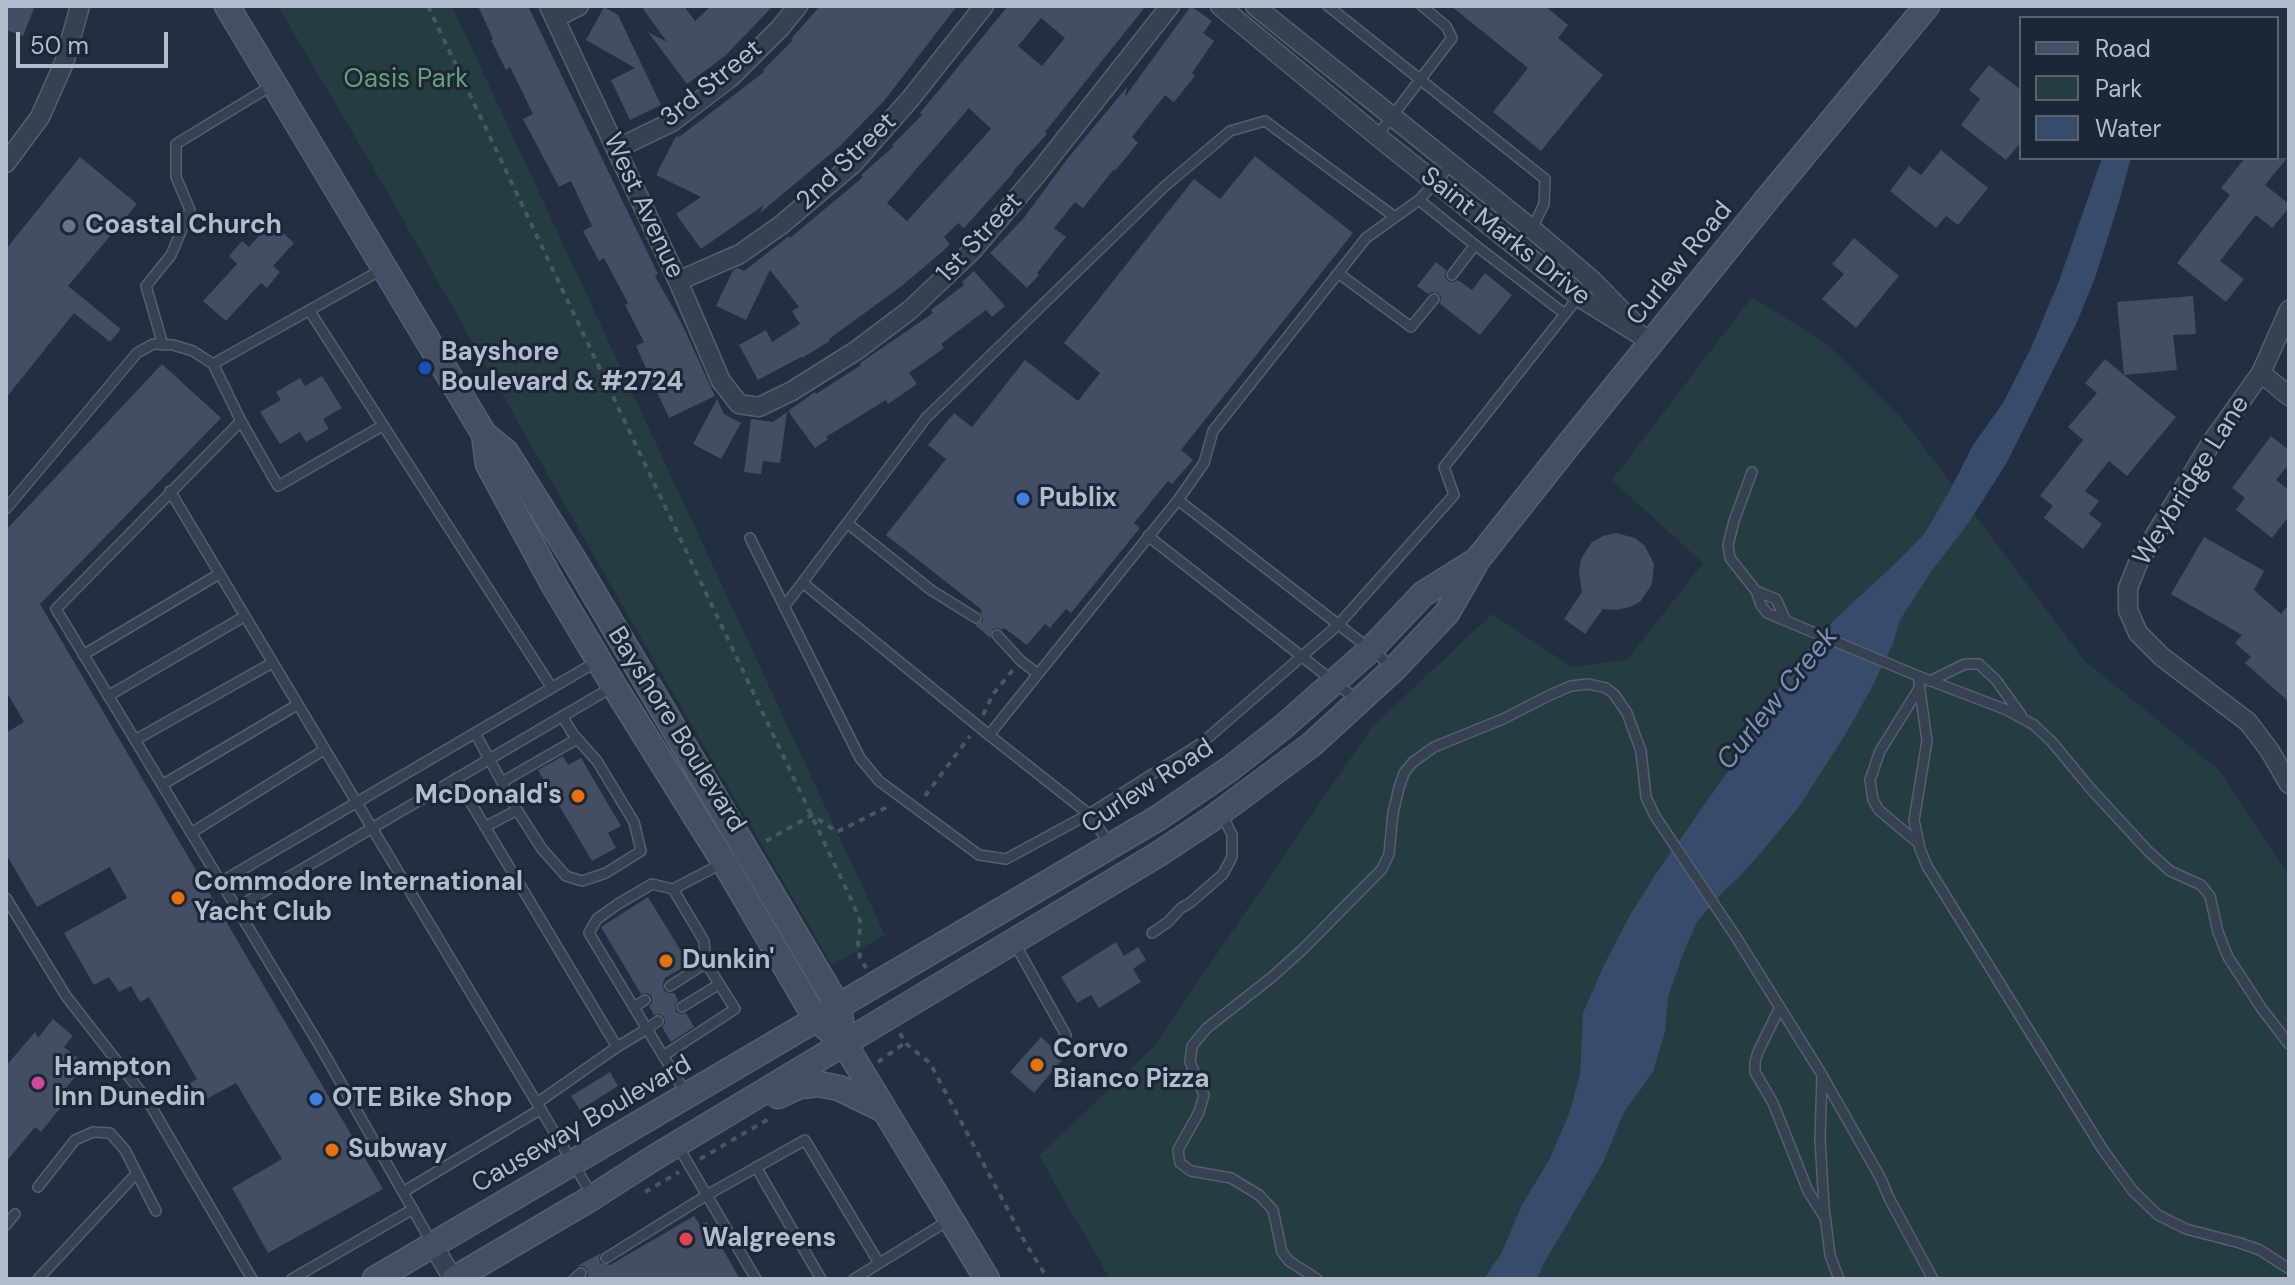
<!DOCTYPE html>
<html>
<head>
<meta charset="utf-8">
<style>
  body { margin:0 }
  #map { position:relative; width:2295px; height:1285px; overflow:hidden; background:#232f41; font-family:"DM Sans",sans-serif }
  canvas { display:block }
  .frame { position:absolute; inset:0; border:8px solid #b3bccb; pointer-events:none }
  .legend { position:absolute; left:2019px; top:16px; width:260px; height:144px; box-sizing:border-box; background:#1c2635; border:2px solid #586271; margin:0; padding:10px 14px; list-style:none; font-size:24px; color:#b3bccb }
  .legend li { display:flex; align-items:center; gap:16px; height:40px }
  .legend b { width:40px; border:2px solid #586271 }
  .scale { position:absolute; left:16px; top:32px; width:152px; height:36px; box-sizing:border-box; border:4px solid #b3bccb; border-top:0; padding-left:10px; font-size:24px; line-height:28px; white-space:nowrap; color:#b3bccb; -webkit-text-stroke:6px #1c2635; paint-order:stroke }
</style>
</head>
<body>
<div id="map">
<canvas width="2295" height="1285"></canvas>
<div class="frame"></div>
<ul class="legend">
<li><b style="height:10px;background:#454f64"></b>Road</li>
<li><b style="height:22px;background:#253d41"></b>Park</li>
<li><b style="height:22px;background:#374b6b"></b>Water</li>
</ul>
<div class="scale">50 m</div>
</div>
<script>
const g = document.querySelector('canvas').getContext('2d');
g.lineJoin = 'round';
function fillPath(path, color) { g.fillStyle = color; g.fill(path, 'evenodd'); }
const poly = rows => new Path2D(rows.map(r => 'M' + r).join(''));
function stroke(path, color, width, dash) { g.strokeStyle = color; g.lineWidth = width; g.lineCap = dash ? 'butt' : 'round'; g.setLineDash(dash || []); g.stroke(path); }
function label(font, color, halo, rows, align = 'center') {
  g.font = font + ' "DM Sans",sans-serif'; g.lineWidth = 6; g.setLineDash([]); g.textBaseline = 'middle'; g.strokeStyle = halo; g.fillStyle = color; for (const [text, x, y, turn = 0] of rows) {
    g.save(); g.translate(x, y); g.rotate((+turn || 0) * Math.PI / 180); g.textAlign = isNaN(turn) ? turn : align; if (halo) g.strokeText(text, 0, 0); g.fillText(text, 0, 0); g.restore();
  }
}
fillPath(poly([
  [278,6,452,6,885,935,832,965,633,624,374,169],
  [1752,297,1828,345,1900,416,2085,661,2220,771,2289,876,2289,1279,1110,1279,1039,1156,1154,1046,1372,727,1492,614,1572,667,1627,660,1703,563,1612,480]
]), '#253d41');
fillPath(poly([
  [2102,158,2131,158,2119,202,2095,278,2077,322,2006,464,1969,522,1931,572,1900,620,1893,643,1872,687,1848,730,1801,804,1764,849,1741,875,1723,892,1697,922,1683,954,1668,997,1665,1032,1653,1072,1623,1114,1604,1161,1544,1263,1537,1279,1484,1279,1502,1252,1521,1207,1550,1158,1569,1114,1580,1075,1583,1013,1603,967,1630,915,1657,872,1736,760,1790,670,1834,620,1898,561,1925,533,1950,490,1973,445,2003,403,2031,348,2059,281]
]), '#374b6b');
fillPath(poly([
  [6,6,35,6,23,36,6,30],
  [478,6,528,6,658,274,655,276,682,324,715,396,669,418,636,346,644,342,625,305,628,303,604,258,599,261,583,231,592,226,571,181,559,187,523,119,533,114,510,67,506,70,491,40,493,39],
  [641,6,684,6,695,21,711,6,773,6,725,56,687,84,648,32,667,42],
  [820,6,957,6,884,101,840,146,760,213,764,205,701,249,676,214,701,197,656,175,676,136,679,137,764,72,763,70,793,40,791,39],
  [1008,6,1146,6,1045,132,1047,134,1013,171,1014,172,964,228,958,223,944,237,950,244,943,251,903,285,829,339,830,341,802,358,801,357,758,380,739,345,766,330,772,342,800,324,792,311,799,307,770,270,746,320,716,306,733,270,738,268,744,271,789,236,790,238,863,177,861,175,894,146,892,145,922,115,920,113],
  [1041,18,1065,38,1042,66,1018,46],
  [969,108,991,129,907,221,887,203],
  [1191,6,1212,21,1203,33,1214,41,1192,73,1195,76,1174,102,1165,95,1132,137,1138,143,1115,171,1114,169,1083,208,1075,202,1054,228,1066,237,1037,273,1039,275,1027,288,990,253,1023,219,1068,158,1127,87,1125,97],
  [1451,6,1545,6,1568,25,1558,38,1603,75,1541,151,1493,112,1528,68],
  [604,7,618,15,661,105,630,120,611,80,635,68,586,40],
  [1989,65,2021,90,2021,142,2006,160,1961,125,1980,99,1969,90],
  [1941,150,1988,188,1958,225,1946,216,1936,228,1890,191,1909,166,1921,175],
  [1255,156,1353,233,1181,450,1193,460,1172,484,1168,481,1134,523,1140,528,1071,613,1066,609,1050,628,1045,624,1027,645,1004,628,1002,630,998,628,993,629,990,638,975,625,983,621,981,612,982,610,886,535,946,459,928,445,954,413,972,427,1025,360,1078,401,1100,373,1064,343,1194,179,1220,199],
  [80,157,137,204,68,286,121,329,110,342,74,313,6,398,6,249],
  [2245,158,2287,158,2265,185,2289,204,2289,208,2272,228,2256,215,2220,261,2244,279,2226,302,2177,263,2230,195,2221,188],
  [271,222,294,243,273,266,280,272,267,288,261,283,226,321,203,301,237,264,229,256,242,241,249,247],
  [1854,238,1899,276,1856,328,1822,299,1844,274,1832,264],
  [1436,262,1446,270,1445,277,1448,281,1454,282,1458,280,1472,290,1485,273,1512,295,1480,335,1440,304,1441,297,1438,293,1432,292,1428,294,1417,286],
  [974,271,1005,306,992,317,986,310,941,344,944,348,909,373,917,384,888,404,886,400,826,437,828,439,815,448,788,411,815,392,816,394,861,365,860,363,933,313,931,310,964,285,962,282],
  [2193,296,2196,334,2173,335,2177,370,2124,375,2176,417,2127,476,2109,461,2085,491,2099,501,2089,514,2102,524,2083,549,2044,518,2053,506,2040,496,2083,440,2068,427,2097,393,2085,383,2105,359,2124,375,2117,302],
  [162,364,221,418,40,604,383,1189,268,1253,232,1188,282,1159,236,1083,201,1102,190,1083,197,1079,149,997,140,1002,131,986,119,992,109,977,94,985,64,933,127,898,110,867,37,907,6,854,6,733,24,722,6,691,6,530],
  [322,376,342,408,323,419,329,429,306,442,300,432,280,444,260,412,281,400,276,392,300,378,305,386],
  [717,399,724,414,741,423,721,459,693,444],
  [787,412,780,463,763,461,761,474,744,472,751,419,773,422],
  [2271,436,2289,450,2289,464,2276,480,2289,490,2289,516,2272,538,2236,510,2245,498,2232,488],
  [1616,533,1635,538,1645,546,1654,564,1652,584,1641,601,1630,607,1616,610,1603,609,1585,634,1564,619,1582,592,1579,572,1581,559,1592,542,1603,536],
  [2204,537,2264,571,2254,590,2281,614,2289,604,2289,702,2245,663,2251,657,2235,643,2242,635,2171,594],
  [563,756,568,765,581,758,621,826,608,833,616,848,592,861,538,770],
  [648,897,689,964,665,978,663,983,664,991,670,993,674,993,678,1000,675,1006,676,1012,681,1014,686,1013,694,1027,671,1042,662,1027,665,1023,664,1017,660,1014,654,1015,649,1006,652,1003,652,997,648,993,641,994,601,927],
  [1116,942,1124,956,1138,947,1146,960,1133,969,1141,982,1099,1008,1091,995,1077,1003,1061,977],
  [53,1019,73,1036,64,1047,86,1064,55,1101,62,1106,41,1132,35,1127,6,1162,6,1066,35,1032,38,1038],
  [1041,1037,1064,1058,1034,1093,1010,1072],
  [610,1072,618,1086,580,1110,571,1096],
  [694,1216,700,1225,707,1222,740,1279,586,1279,588,1275,587,1269,583,1266,577,1266,601,1253,599,1257,600,1263,610,1265]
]), '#414e63');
const lane = poly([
  [1328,6,1545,179,1544,204,1532,229],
  [1377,136,1452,38,1446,26,1422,6],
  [1419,200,1475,245,1452,275],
  [1475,245,1565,314],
  [383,269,213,364,241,421,56,609,321,1048,433,1245],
  [1338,273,1411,327,1434,299],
  [309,310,552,688],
  [163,345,146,286,171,255,190,210,176,177,176,144,271,86],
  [241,421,278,486,382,426],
  [1752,472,1734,521,1728,545,1730,558,1756,591,1761,605,1767,613,1918,676,1927,741,1914,820,1920,849,1927,866,2103,1150,2133,1191,2158,1215,2186,1229,2240,1243,2260,1250,2289,1269],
  [170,491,592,1195],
  [1178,500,1393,667],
  [6,509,137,353,153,344,173,345,193,351,213,364],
  [847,523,931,590,976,618],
  [1148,536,1356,699],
  [750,538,860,758,879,781,979,855,1006,859,1089,814,1203,742,1338,625,1454,495,1444,467,1592,280],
  [803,583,989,735],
  [1756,591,1776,599,1786,621],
  [784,607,926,418,1164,187,1230,131,1265,121,1395,217],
  [997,635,1021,661,1038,674],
  [83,655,219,574],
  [1918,676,2007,710,2034,725,2052,742,2090,788,2148,851,2170,871,2201,885,2210,896,2218,932,2228,957,2262,1009,2289,1044],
  [1930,681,1965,664,1979,664,1996,680,2021,715],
  [108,696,245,616],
  [475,733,517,810,542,849,566,876,582,881,606,873,641,851,634,822,597,761,573,734,562,716],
  [135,740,272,663],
  [456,778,617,1047,537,1103],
  [502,782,577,739],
  [162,785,297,705],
  [485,827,517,810],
  [191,833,324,750],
  [1109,843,1089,814,989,735,1178,500,1204,463,1213,431,1366,238,1419,200,1451,165],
  [1918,843,1879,810,1873,800,1870,780,1880,751,1920,687],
  [221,882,596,662],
  [6,898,66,996,148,1101,252,1279],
  [236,908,614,686],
  [1152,933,1168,922,1181,908,1190,903,1223,874,1232,857,1232,835,1221,812],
  [1015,944,1066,1035],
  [670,986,706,963],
  [634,1007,645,1000],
  [682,1007,718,985],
  [1780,1007,1758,1052,1755,1062,1755,1072,1773,1103,1808,1191,1825,1218],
  [658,1021,647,1029,589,933,597,919,618,904,652,884,673,889,721,864],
  [617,1047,647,1029,687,1095],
  [663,1056,735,1009,706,963,704,941,673,889],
  [1822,1076,1820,1139,1824,1207,1830,1255,1839,1279],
  [682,1153,756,1279],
  [756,1167,821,1279],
  [38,1187,75,1140,93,1132,110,1133,125,1150,156,1211],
  [403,1192,541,1109],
  [6,1225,15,1214],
  [606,1258,707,1195,805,1140,879,1263],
  [38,1279,136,1174],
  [292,1279,413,1209],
  [574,1279,581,1273],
  [854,1279,949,1220],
  [1317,1279,1289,1261,1282,1252,1273,1210,1259,1195,1231,1178,1191,1171,1180,1163,1178,1150,1199,1112,1204,1095,1190,1062,1192,1046,1207,1028,1272,977,1303,949,1382,869,1389,854,1393,813,1399,788,1404,773,1413,762,1434,747,1503,719,1550,695,1571,686,1588,684,1606,688,1614,694,1627,713,1641,751,1646,797,1655,816,1736,937,1819,1070,1880,1177,1890,1200,1933,1279]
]);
const street = poly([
  [549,6,678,281,721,381,739,404,759,407,792,391,857,350,910,310,973,250,1039,172,1170,6],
  [1220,6,1377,136,1579,297,1652,342],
  [1255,6,1532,229,1592,280,1634,323],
  [555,18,579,6],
  [616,149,672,122,731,77,780,28,798,6],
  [6,163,40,117,64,63,80,6],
  [678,281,740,254,781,225,853,164,911,98,984,6],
  [2289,310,2261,373,2213,440,2138,563,2128,588,2128,610,2138,633,2162,657,2248,722,2270,751,2289,784],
  [2261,373,2289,396],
  [433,1245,453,1279]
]);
const secondary = poly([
  [227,6,484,434,506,452,574,560,838,1006,841,1021],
  [484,434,488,464,552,582,614,686,724,862,816,1019,844,1043,987,1279],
  [778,1096,800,1086,819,1084,839,1088,884,1110],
  [375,1279,1158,818,1231,768,1283,727,1370,650,1423,594,1474,562],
  [454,1279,593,1197,652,1159,1157,855,1210,820,1311,745,1394,669,1447,613,1478,559,1570,443,1768,198,1927,6]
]);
stroke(lane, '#555f6e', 12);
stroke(street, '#555f6e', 21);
stroke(secondary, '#555f6e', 27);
stroke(poly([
  [428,6,851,899,861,923,858,943,860,958,866,968],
  [983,715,993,694,1013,670],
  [925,796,970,736],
  [766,841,812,815,837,832,891,805],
  [900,1033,905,1043,930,1063,1026,1244,1048,1279],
  [878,1062,905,1043],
  [700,1159,772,1117],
  [645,1192,679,1172]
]), '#435a5e', 4, [6, 6]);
stroke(lane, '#374150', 9);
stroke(street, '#374150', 18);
stroke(secondary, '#454f64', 24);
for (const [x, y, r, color] of [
  [69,226,8,"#6b7280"],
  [425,368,8,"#1a4fb4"],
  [1023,499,8,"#3f7fe0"],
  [578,796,8,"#e8710a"],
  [178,898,8,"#e8710a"],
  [666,961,8,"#e8710a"],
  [1037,1065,8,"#e8710a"],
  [38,1083,8,"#d1479c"],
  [316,1099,8,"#3f7fe0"],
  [332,1150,8,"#e8710a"],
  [686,1239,8,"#e0444e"]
]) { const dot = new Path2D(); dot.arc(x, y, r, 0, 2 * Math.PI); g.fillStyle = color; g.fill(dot); stroke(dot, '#1c2635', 3); }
label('26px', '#699e77', '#1c2635', [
  ["Oasis Park",406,80]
]);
label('26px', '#b3bccb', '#1c2635', [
  ["3rd Street",712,84,-39],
  ["2nd Street",847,162,-44],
  ["West Avenue",643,206,65],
  ["Saint Marks Drive",1505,237,38],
  ["1st Street",980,238,-47],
  ["Curlew Road",1680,264,-51],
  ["Weybridge Lane",2192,481,-58],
  ["Bayshore Boulevard",676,730,58],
  ["Curlew Road",1148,787,-33],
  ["Causeway Boulevard",582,1125,-30]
]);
label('bold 26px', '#b3bccb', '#1c2635', [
  ["Coastal Church",85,226],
  ["Bayshore",441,353],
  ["Boulevard & #2724",441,383],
  ["Publix",1039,499],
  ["McDonald's",562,796,"right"],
  ["Commodore International",194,883],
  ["Yacht Club",194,913],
  ["Dunkin'",682,961],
  ["Corvo",1053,1050],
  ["Bianco Pizza",1053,1080],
  ["Hampton",54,1068],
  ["Inn Dunedin",54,1098],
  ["OTE Bike Shop",332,1099],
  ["Subway",348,1150],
  ["Walgreens",702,1239]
], 'left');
label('italic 28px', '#7990b4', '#1c2635', [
  ["Curlew Creek",1778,699,-51]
]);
</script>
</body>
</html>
